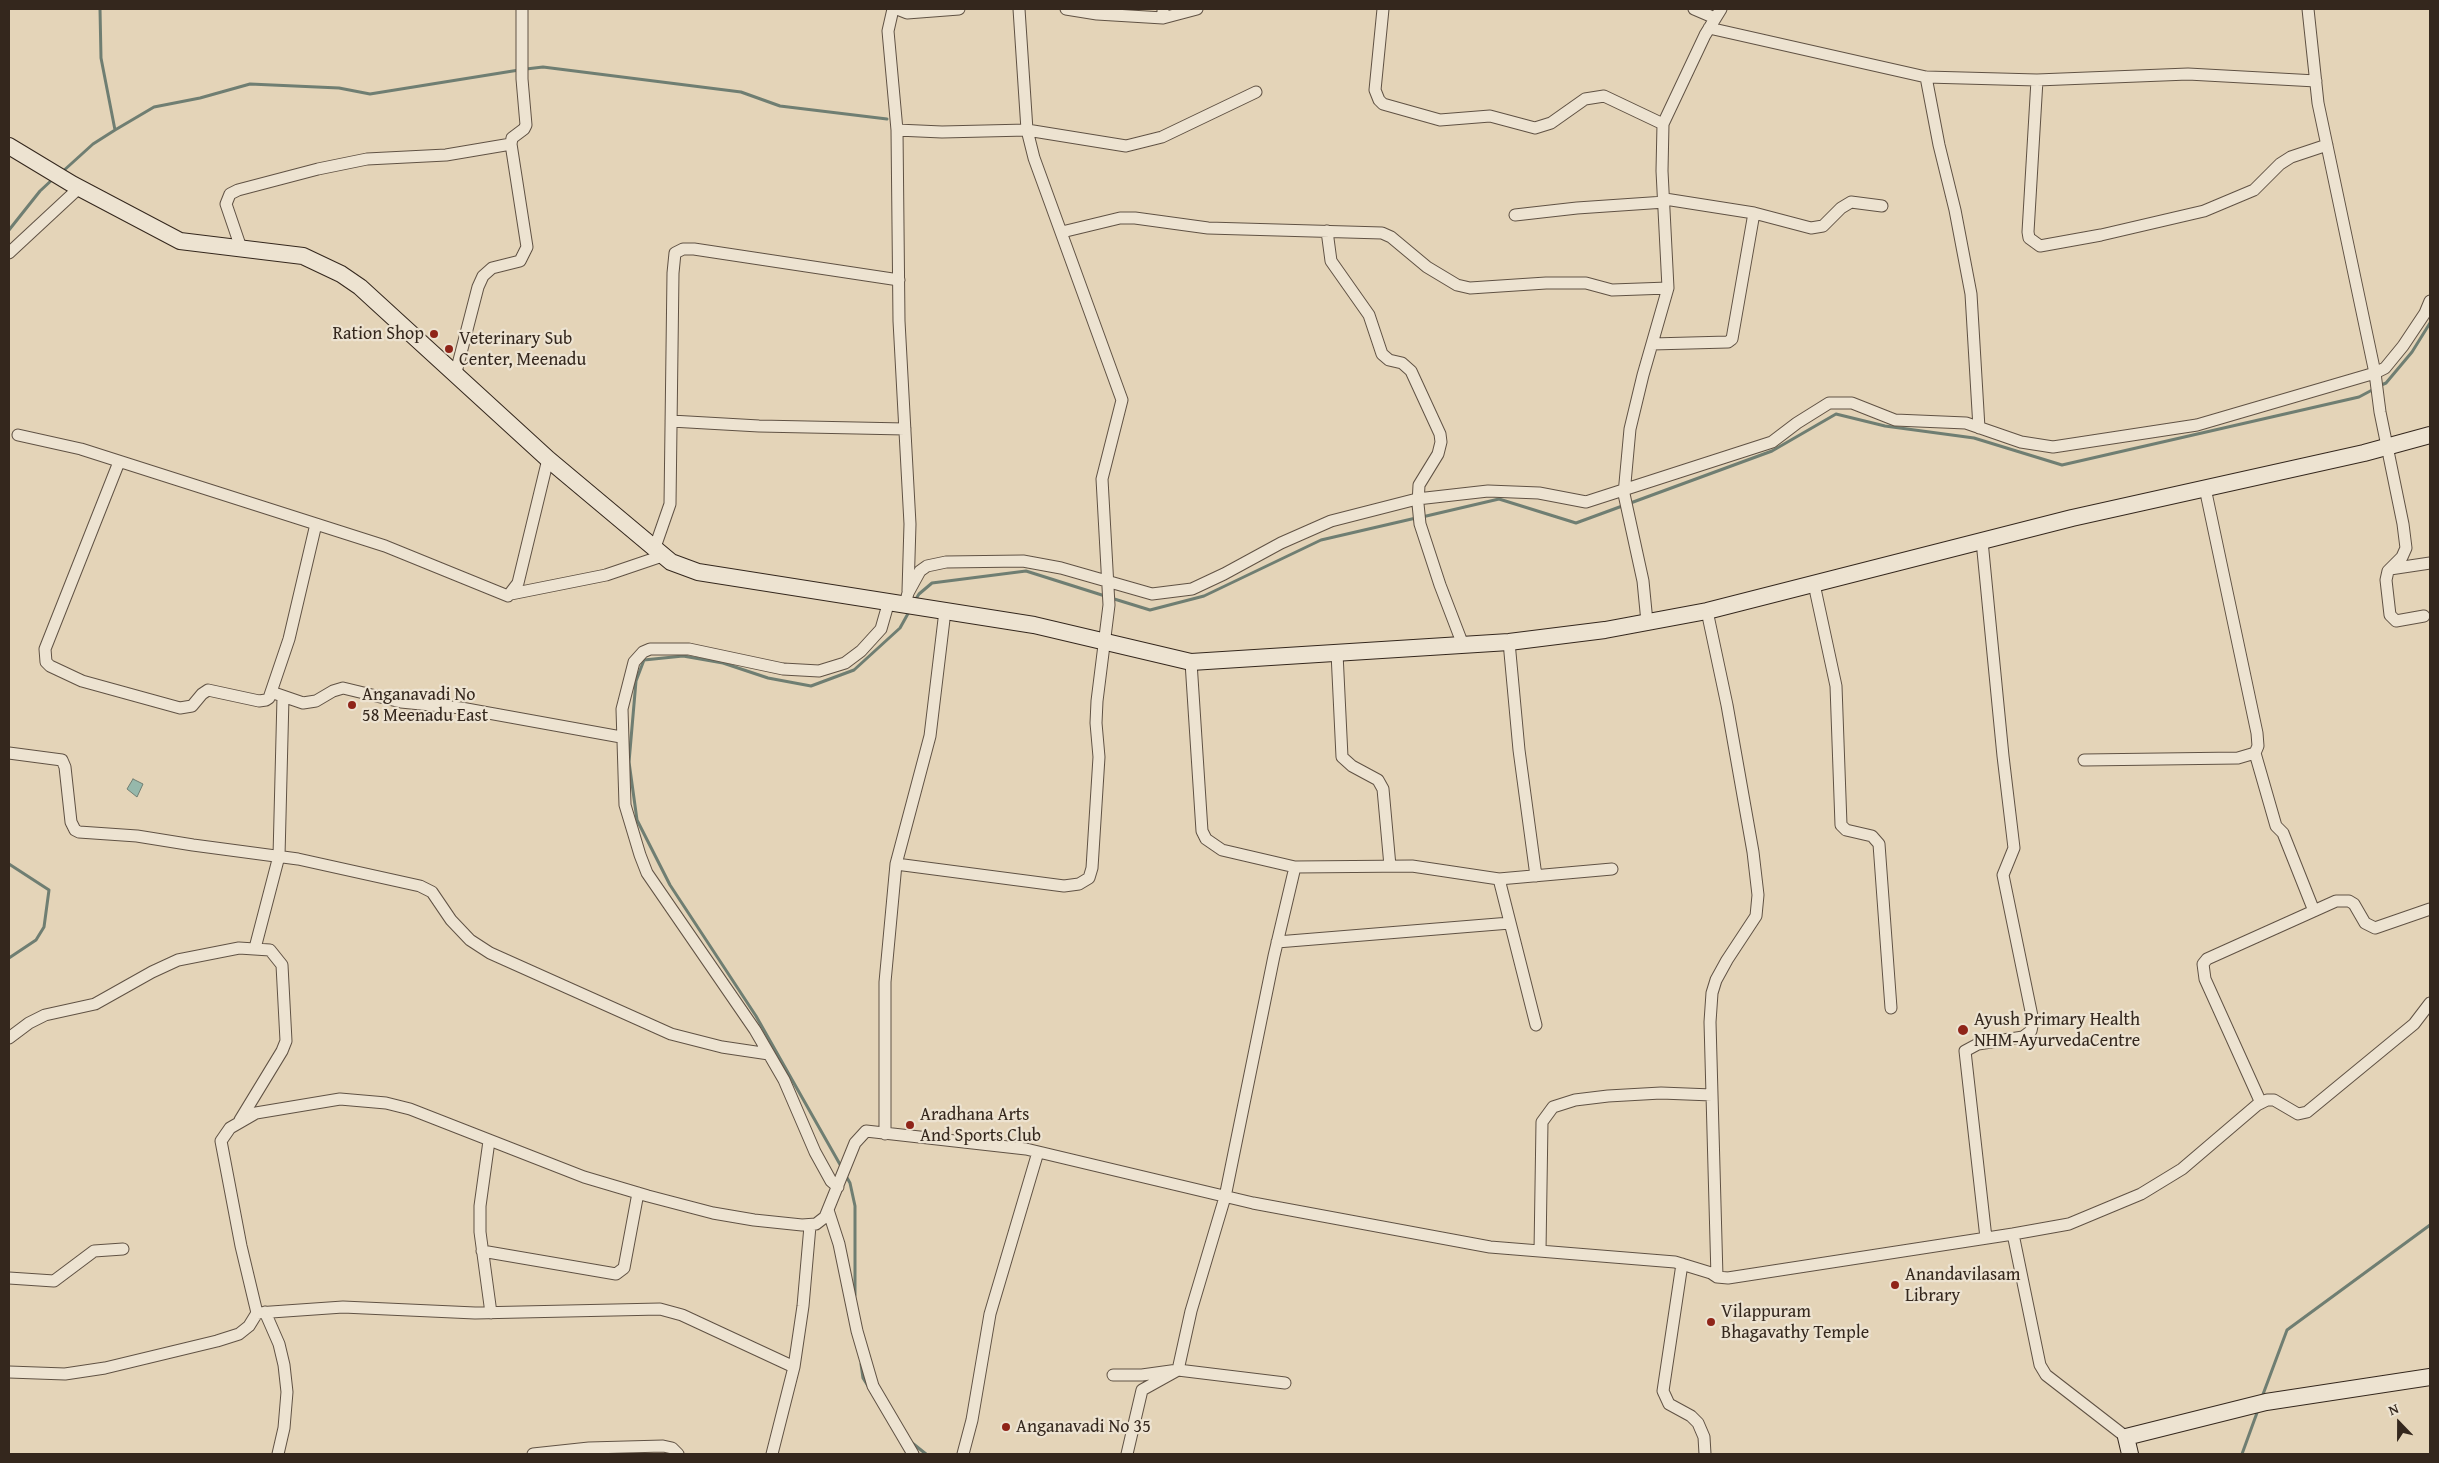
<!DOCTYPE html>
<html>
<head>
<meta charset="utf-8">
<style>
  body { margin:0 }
  #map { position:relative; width:2439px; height:1463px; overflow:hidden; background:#e4d4b8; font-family:"Gentium Book Plus",serif }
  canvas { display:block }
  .frame { position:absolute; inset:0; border:10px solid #34271d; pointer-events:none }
  .north { position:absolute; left:2374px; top:1398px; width:50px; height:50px; -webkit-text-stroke:4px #ede3d1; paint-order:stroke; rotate:338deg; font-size:14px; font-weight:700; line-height:20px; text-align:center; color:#34271d }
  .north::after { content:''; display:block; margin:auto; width:18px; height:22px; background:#34271d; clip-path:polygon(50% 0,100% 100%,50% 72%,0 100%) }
</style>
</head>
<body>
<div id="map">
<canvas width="2439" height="1463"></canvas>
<div class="frame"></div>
<div class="north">N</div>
</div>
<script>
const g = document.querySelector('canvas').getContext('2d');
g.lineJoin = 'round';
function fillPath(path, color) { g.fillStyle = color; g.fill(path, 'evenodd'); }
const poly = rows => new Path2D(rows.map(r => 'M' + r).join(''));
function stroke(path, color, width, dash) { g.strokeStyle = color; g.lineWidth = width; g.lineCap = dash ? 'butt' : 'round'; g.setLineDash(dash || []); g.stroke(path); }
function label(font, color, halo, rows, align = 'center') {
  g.font = font + ' "Gentium Book Plus",serif'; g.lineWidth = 4.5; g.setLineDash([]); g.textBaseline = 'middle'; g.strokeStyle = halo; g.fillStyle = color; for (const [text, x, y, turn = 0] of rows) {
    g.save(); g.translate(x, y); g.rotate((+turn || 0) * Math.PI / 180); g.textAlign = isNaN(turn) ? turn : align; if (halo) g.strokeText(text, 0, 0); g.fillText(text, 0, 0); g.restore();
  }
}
const water = poly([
  [133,779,143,784,137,797,127,789,133,779]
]);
fillPath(water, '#96b8ab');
stroke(water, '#6f7e72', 1);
stroke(poly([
  [526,69,543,67,741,92,780,106,887,119],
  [115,130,154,107,200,98,250,84,339,88,370,94,519,70],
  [61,173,93,144,115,130,101,58,100,9],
  [9,230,40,191,54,178],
  [2379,386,2386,383,2412,352,2430,323],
  [1422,517,1499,499,1576,523,1772,451,1836,414,1885,426,1974,438,2062,465,2359,397,2374,389],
  [1111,598,1150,610,1204,596,1321,540,1416,518],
  [914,602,919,594,932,583,1026,571,1105,596],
  [9,864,49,890,44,927,36,940,9,958],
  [842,1168,756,1016,670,885,637,820,629,762,636,681,644,660,683,656,723,663,768,678,811,686,854,670,900,628,910,610],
  [846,1176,850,1183,855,1206,855,1295],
  [861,1364,863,1378,868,1386],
  [2262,1397,2287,1330,2430,1225],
  [911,1442,926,1454],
  [2242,1454,2258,1410]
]), '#6f7e72', 3);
const street = poly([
  [893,9,888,31,897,130,899,321,910,524,908,591],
  [897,9,907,13,959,9],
  [1066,9,1097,14,1163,18],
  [1163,9,1163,18,1197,9],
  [1383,9,1375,90,1379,100,1383,104,1440,120,1490,116,1535,128,1551,123,1585,99,1604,96,1663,124],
  [1694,9,1715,18],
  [2308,9,2318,103,2375,373,2380,412,2403,524,2406,548,2402,557,2388,571,2386,580,2390,615,2396,621,2424,616],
  [1709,28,1926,77,2037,80,2188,74,2316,81],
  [1926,77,1939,145,1955,210,1971,294,1979,428],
  [2037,80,2028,232,2029,238,2040,246,2101,235,2204,211,2254,190,2280,164,2291,157,2327,145],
  [897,130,942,132,1027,130,1126,146,1162,137,1256,92],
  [1665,199,1754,213,1811,228,1823,226,1841,208,1851,202,1882,206],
  [1515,215,1577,208,1665,202],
  [1327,231,1331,261,1369,315,1382,354,1389,360,1402,363,1411,371,1440,434,1441,442,1438,454,1419,485,1418,504,1420,524,1440,585,1463,645],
  [1062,232,1120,218,1135,218,1208,228,1382,233,1391,237,1427,267,1457,285,1470,288,1546,283,1586,283,1612,290,1668,288],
  [241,248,226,204,230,194,238,190,318,169,367,159,446,155,511,144],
  [9,253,79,188],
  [1652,344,1728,342,1732,339,1754,213],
  [455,376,478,287,483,276,492,268,520,261,527,247,511,144,512,138,524,129,526,125,522,79,522,9],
  [671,421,759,426,905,429],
  [18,435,81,449,385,546,508,596,518,583,548,459],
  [119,462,45,649,46,662,50,666,82,681,180,708,192,706,202,694,208,690,259,701,266,700,269,698,289,639,316,524],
  [1982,541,2003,756,2014,848,2003,875,2033,1021,2031,1031,2023,1037,1978,1044,1965,1051,1986,1238],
  [654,550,670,504,673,273,675,253,683,249,694,249,899,280],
  [2390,569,2430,563],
  [1814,584,1836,686,1841,825,1846,830,1872,836,1879,844,1891,1008],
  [511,594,606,575,662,556],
  [905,604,908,593,920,571,927,566,946,562,1023,561,1061,568,1152,594,1192,589,1224,574,1281,543,1331,521,1417,499,1488,491,1539,493,1586,502,1772,442,1797,423,1829,403,1852,403,1895,420,1966,423,2021,442,2053,447,2197,425,2375,373,2385,368,2403,346,2425,313,2430,301],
  [1707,611,1727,705,1753,852,1758,895,1756,916,1727,960,1716,980,1712,993,1710,1022,1717,1277],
  [1647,622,1643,581,1624,494,1630,429,1643,375,1668,288,1662,171,1663,124,1705,35,1721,9],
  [1509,642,1519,750,1536,876],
  [1337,653,1342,757,1352,766,1378,780,1383,789,1390,866],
  [1191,662,1202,831,1206,839,1222,850,1295,867,1412,866,1499,879,1612,869],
  [271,692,303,703,316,701,333,691,343,688,401,702,461,708,621,737],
  [9,753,62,760,65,767,71,822,75,830,79,832,137,836,193,845,298,859,420,886,432,892,451,920,470,940,490,953,671,1034,722,1047,769,1054],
  [2255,753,2276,826,2283,833,2314,911],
  [2084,760,2238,758,2255,753,2258,746,2257,733,2205,488],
  [896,864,1064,886,1079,884,1089,878,1092,868,1099,757,1096,723,1097,701,1109,605,1102,479,1122,400,1034,158,1027,130,1019,9],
  [1499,879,1536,1025],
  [1277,942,1510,923],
  [255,948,279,856,283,697],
  [9,1038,29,1023,45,1015,95,1004,152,972,178,960,239,948,270,950,282,965,286,1041,282,1051,240,1120],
  [2261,1103,2205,979,2203,964,2207,959,2336,901,2349,901,2354,904,2365,923,2375,928,2430,909],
  [885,1134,885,982,896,864,930,736,945,611],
  [489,1141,480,1206,480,1232,491,1313],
  [838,1187,831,1181,815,1152,784,1080,755,1030,647,873,640,855,625,805,622,709,634,662,643,652,650,649,689,649,783,669,819,671,845,663,861,651,881,629,889,601],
  [828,1210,839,1244,857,1331,873,1386,913,1454],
  [482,1251,616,1274,624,1268,638,1193],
  [1540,1251,1542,1122,1553,1107,1575,1100,1608,1096,1661,1093,1712,1095],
  [1682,1264,1663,1391,1669,1404,1691,1416,1698,1423,1704,1437,1705,1454],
  [9,1278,54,1281,94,1251,123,1249],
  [265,1312,279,1344,284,1365,287,1392,284,1428,278,1454],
  [257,1313,343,1307,475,1313,660,1309,682,1315,794,1367],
  [9,1372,65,1374,105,1368,217,1341,239,1334,249,1326,257,1313,241,1246,221,1141,230,1128,256,1113,340,1099,386,1103,410,1109,584,1177,648,1196,713,1213,754,1220,802,1225,816,1224,825,1217,855,1143,866,1131,1026,1149,1253,1203,1490,1247,1675,1262,1711,1273,1717,1277,1728,1278,2013,1234],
  [1113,1375,1142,1375,1178,1370,1285,1383],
  [2126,1437,2046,1375,2040,1365,2013,1234,2069,1224,2141,1194,2182,1169,2257,1105,2267,1100,2274,1100,2298,1114,2307,1112,2414,1024,2430,1003],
  [533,1454,589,1448,663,1446,672,1448,678,1454],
  [772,1454,794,1367,803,1306,810,1226],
  [963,1454,972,1420,990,1314,1038,1152],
  [1127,1454,1142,1390,1178,1370,1191,1311,1225,1197,1274,956,1295,867]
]);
const secondary = poly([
  [9,146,72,184,180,241,303,256,341,274,360,287,548,459,671,562,698,572,1034,625,1191,662,1509,642,1605,630,1707,611,2072,518,2364,453,2430,435],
  [2130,1454,2126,1437,2266,1402,2430,1377]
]);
stroke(street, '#605244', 13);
stroke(secondary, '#34271d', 18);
stroke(street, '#ede3d1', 11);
stroke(secondary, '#ede3d1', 16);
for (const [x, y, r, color] of [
  [434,334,5,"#8f2418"],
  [449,349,5,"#8f2418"],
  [352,705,5,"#8f2418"],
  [1963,1030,6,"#8f2418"],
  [910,1125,5,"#8f2418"],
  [1895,1285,5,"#8f2418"],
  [1711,1322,5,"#8f2418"],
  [1006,1427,5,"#8f2418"]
]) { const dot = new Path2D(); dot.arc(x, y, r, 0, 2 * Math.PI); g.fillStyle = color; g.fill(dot); stroke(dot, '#ede3d1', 2); }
label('18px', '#34271d', '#ede3d1', [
  ["Ration Shop",424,334,"right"],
  ["Veterinary Sub",459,339],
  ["Center, Meenadu",459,360],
  ["Anganavadi No",362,695],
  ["58 Meenadu East",362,716],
  ["Ayush Primary Health",1974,1020],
  ["NHM-AyurvedaCentre",1974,1041],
  ["Aradhana Arts",920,1115],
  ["And Sports Club",920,1136],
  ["Anandavilasam",1905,1275],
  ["Library",1905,1296],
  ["Vilappuram",1721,1312],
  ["Bhagavathy Temple",1721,1333],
  ["Anganavadi No 35",1016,1427]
], 'left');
</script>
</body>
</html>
